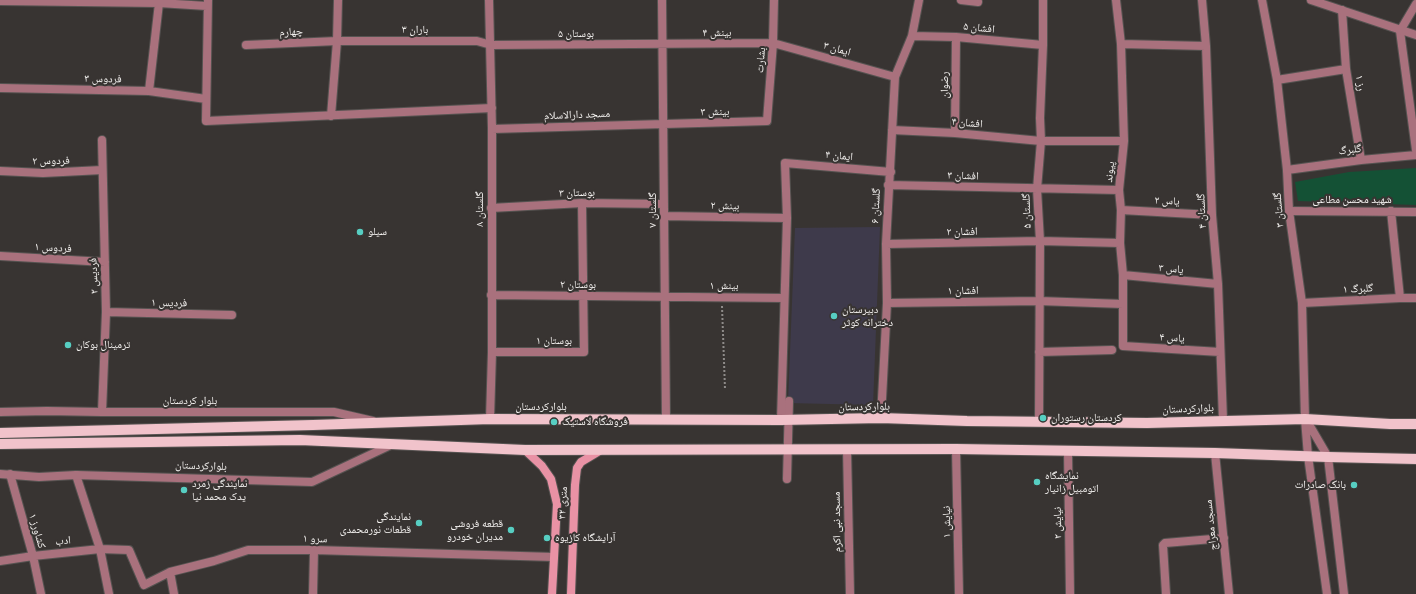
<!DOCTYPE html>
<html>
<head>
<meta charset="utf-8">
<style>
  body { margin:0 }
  canvas { display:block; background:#383432 }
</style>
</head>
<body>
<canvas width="1416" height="594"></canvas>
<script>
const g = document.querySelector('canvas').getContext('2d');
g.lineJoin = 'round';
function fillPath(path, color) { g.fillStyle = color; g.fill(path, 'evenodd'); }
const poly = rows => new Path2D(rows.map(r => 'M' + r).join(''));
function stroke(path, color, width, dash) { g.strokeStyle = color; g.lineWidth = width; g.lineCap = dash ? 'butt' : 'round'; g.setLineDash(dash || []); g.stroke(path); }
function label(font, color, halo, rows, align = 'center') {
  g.font = font + ' "Fira Sans Condensed","Noto Naskh Arabic",sans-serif'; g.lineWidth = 4; g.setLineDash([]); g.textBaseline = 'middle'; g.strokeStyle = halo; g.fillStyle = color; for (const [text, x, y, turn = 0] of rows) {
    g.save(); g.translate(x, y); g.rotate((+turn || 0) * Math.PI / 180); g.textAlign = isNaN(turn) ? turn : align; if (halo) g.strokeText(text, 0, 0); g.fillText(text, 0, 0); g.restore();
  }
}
fillPath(poly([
  [880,227,873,405,788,403,795,228]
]), '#3e3a4b');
fillPath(poly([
  [1416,168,1416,205,1298,201,1295,182,1349,172]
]), '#145135');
const pedestrian = poly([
  [787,479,789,401]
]);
const minor = poly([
  [208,0,206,121,492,108],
  [489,0,492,129,492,352,490,419],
  [662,0,666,420],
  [961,0,978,2],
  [1116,0,1121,44,1124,141,1119,190,1121,210,1120,243,1123,275,1123,346,1220,352],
  [1202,0,1206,46,1212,215,1218,284,1223,420],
  [0,1,159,3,207,6],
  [1416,4,1400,31,1416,150],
  [1342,10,1346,69,1361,160],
  [912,36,956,37,1043,45],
  [1121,44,1206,46],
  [246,45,337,41,477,41,491,45,773,43,895,77],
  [1277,80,1346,69],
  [0,88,149,91,206,99],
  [149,91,159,3],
  [331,116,337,41,338,0],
  [492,129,767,121,773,43,774,0],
  [892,130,955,133,1041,141,1124,141],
  [955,133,956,37],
  [1287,170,1361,160,1416,155],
  [0,171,43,173,102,170],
  [888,185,1119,190],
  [491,208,582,203,664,204],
  [1121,210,1212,215],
  [1289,211,1416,212],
  [1391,211,1400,298],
  [664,216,787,218],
  [886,244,1040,241,1120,243],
  [0,256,105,262],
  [1123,275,1218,284],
  [491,295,784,298],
  [887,303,1039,301,1123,304],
  [1302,303,1400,298,1416,298],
  [106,312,232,315],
  [492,352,584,352,582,203],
  [1039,352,1112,350],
  [102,412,106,312,102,140],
  [881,418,887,303,886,244,895,77,912,36,919,0],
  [781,420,787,218,785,163,891,172],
  [1039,422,1040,241,1037,189,1041,141,1040,118,1043,45,1043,0],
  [847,449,850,594],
  [956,449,959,594],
  [1068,451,1070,594],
  [1215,453,1229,594],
  [10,474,33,556,41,594],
  [76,475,100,549,109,594],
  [0,561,33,556,100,549,129,550,144,585,170,572,214,561,248,550,314,550,554,557],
  [170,572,174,594],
  [313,594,314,550],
  [1166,594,1163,545,1165,543,1224,538]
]);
const tertiary = poly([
  [1262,0,1277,80,1287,170,1289,211,1302,303,1305,419,1308,456,1327,594],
  [1311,0,1416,35],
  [0,412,47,411,102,412,334,412,373,421],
  [1307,421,1328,457,1344,594],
  [0,474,39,477,76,475,312,482,393,444]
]);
const secondary = poly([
  [525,450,542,466,551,479,557,504,552,594],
  [571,594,575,485,577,468,581,462,601,450]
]);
const primary = poly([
  [0,433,313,425,490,419,781,420,881,418,967,421,1147,423,1305,419,1390,424,1416,424],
  [0,444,300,440,525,450,956,449,1215,453,1328,457,1416,459]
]);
stroke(pedestrian, '#565351', 10);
stroke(minor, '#565351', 10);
stroke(tertiary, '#565351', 10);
stroke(secondary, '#565351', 10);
stroke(primary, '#565351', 12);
stroke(poly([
  [722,306,725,389]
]), '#8e8b89', 2, [2, 2]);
stroke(pedestrian, '#a9717d', 8);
stroke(minor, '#a9717d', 8);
stroke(tertiary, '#a9717d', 8);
stroke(secondary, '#e992a5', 8);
stroke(primary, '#f1c3cb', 10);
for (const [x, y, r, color] of [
  [360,232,4,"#57cec2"],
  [834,316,4,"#57cec2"],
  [68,345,4,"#57cec2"],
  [1043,418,4,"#57cec2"],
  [554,422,4,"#57cec2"],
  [1037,482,4,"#57cec2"],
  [1354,485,4,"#57cec2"],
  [184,490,4,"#57cec2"],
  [419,523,4,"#57cec2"],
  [511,530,4,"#57cec2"],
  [547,538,4,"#57cec2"]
]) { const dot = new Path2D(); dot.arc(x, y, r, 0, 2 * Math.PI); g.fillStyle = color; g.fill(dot); stroke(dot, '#383432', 1.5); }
label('11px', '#f5f3f1', '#383432', [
  ["افشان ۵",979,28,6],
  ["باران ۳",415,30],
  ["چهارم",291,32,-3],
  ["بینش ۴",717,33,-1],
  ["بوستان ۵",576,34],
  ["ایمان ۳",837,49,16],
  ["بشارت",761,60,-85],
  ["فردوس ۳",103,79,1],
  ["رز ۱",1360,83,81],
  ["رضوان",945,85,-90],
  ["بینش ۳",715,112,-1],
  ["مسجد دارالاسلام",577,115,-2],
  ["افشان ۴",967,123,5],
  ["گلبرگ",1350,150,-7],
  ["ایمان ۴",839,156,5],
  ["فردوس ۲",51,161,-1],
  ["پیوند",1110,172,-84],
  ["افشان ۳",963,176,2],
  ["بوستان ۳",577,193,-1],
  ["شهید محسن مطاعی",1352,200],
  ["یاس ۲",1167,201,3],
  ["بینش ۲",725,206,1],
  ["گلستان ۶",876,206,-87],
  ["گلستان ۸",480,209,-90],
  ["گلستان ۷",653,210,-90],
  ["گلستان ۳",1279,210,-95],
  ["گلستان ۵",1027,211,-92],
  ["گلستان ۴",1202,211,-93],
  ["افشان ۲",962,232,-1],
  ["فردوس ۱",53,248,3],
  ["یاس ۳",1171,269,5],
  ["فردیس ۲",94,276,-92],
  ["بوستان ۲",578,285],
  ["بینش ۱",724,286],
  ["گلبرگ ۱",1358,289,-3],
  ["افشان ۱",963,291,-1],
  ["فردیس ۱",169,303,1],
  ["یاس ۴",1172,338,3],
  ["بوستان ۱",554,341],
  ["بلوار کردستان",190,401],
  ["بلوارکردستان",541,407],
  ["بلوارکردستان",864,407,-1],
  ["بلوارکردستان",1188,409,-2],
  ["بلوارکردستان",201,466,2],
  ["۳۲ متری",563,503,-87],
  ["مسجد نبی اکرم",837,522,-91],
  ["نیایش ۱",947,522,-91],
  ["نیایش ۲",1058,523,-91],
  ["مسجد معراج",1211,525,-96],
  ["کشاورز ۱",37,531,74],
  ["سرو ۱",315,539,1],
  ["ادب",63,541,-6]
]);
label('11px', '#f5f3f1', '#383432', [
  ["سیلو",368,232],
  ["دبیرستان",842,310],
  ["دخترانه کوثر",842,323],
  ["ترمینال بوکان",76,345],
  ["کردستان رستوران",1051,418],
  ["فروشگاه لاستیک",562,422],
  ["نمایشگاه",1045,476],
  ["اتومبیل زانیار",1045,489],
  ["نمایندگی زمرد",192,484],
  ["یدک محمد نیا",192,497],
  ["بانک صادرات",1346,485,"right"],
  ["نمایندگی",411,517,"right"],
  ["قطعات نورمحمدی",411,530,"right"],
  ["قطعه فروشی",503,524,"right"],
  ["مدیران خودرو",503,537,"right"],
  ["آرایشگاه کازیوه",555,538]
], 'left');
</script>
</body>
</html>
